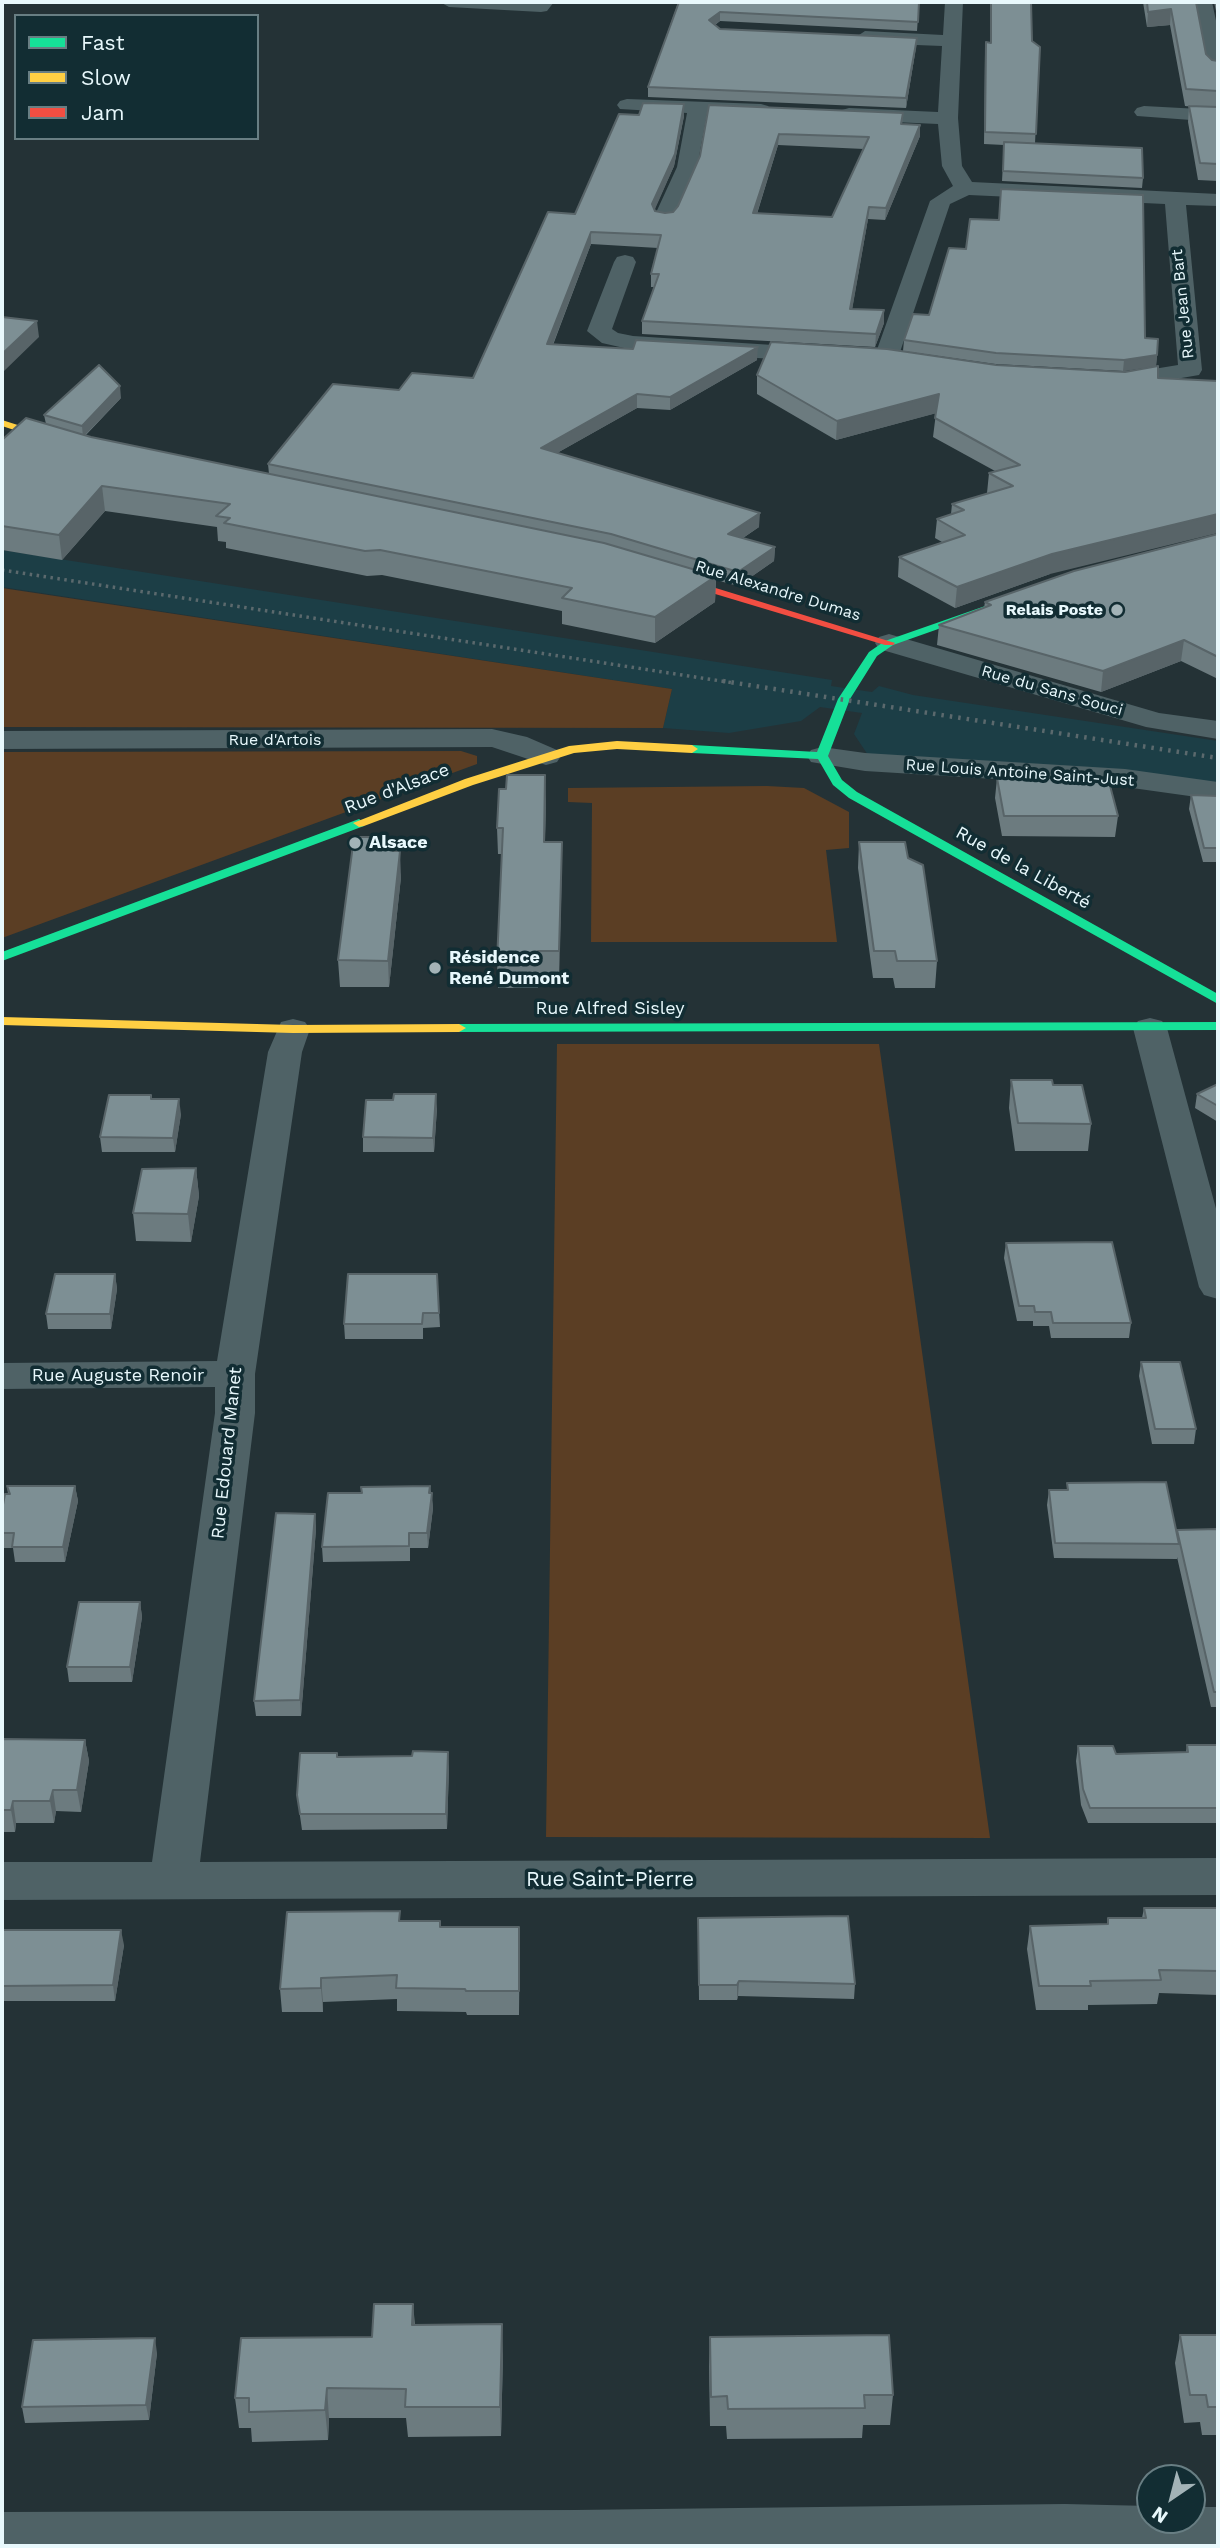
<!DOCTYPE html>
<html>
<head>
<meta charset="utf-8">
<style>
  body { margin:0 }
  #map { position:relative; width:1220px; height:2548px; overflow:hidden; background:#243236; font-family:"Work Sans",sans-serif }
  canvas { display:block }
  .frame { position:absolute; inset:0; border:4px solid #e8f8fc; pointer-events:none }
  .legend { position:absolute; left:14px; top:14px; width:245px; height:126px; box-sizing:border-box; background:#122d33; border:2px solid #687e83; margin:0; padding:9px 12px; list-style:none; font-size:21px; color:#e8f8fc }
  .legend li { display:flex; align-items:center; gap:14px; height:35px }
  .legend b { width:35px; border:2px solid #687e83 }
  .north { position:absolute; left:1136px; top:2464px; width:70px; height:70px; box-sizing:border-box; background:#122d33; border:2px solid #687e83; border-radius:50%; rotate:215deg; font-size:19px; font-weight:700; line-height:28px; text-align:center; color:#e8f8fc }
  .north::after { content:''; display:block; margin:auto; width:24px; height:32px; background:#a3b3b7; clip-path:polygon(50% 0,100% 100%,50% 72%,0 100%) }
</style>
</head>
<body>
<div id="map">
<canvas width="1220" height="2548"></canvas>
<div class="frame"></div>
<ul class="legend">
<li><b style="height:9px;background:#16e098"></b>Fast</li>
<li><b style="height:9px;background:#ffcf43"></b>Slow</li>
<li><b style="height:9px;background:#f24e42"></b>Jam</li>
</ul>
<div class="north">N</div>
</div>
<script>
const g = document.querySelector('canvas').getContext('2d');
g.lineJoin = 'round';
function fillPath(path, color) { g.fillStyle = color; g.fill(path, 'evenodd'); }
const poly = rows => new Path2D(rows.map(r => 'M' + r).join(''));
function stroke(path, color, width, dash) { g.strokeStyle = color; g.lineWidth = width; g.lineCap = dash ? 'butt' : 'round'; g.setLineDash(dash || []); g.stroke(path); }
function label(font, color, halo, rows, align = 'center') {
  g.font = font + ' "Work Sans",sans-serif'; g.lineWidth = 7; g.setLineDash([]); g.textBaseline = 'middle'; g.strokeStyle = halo; g.fillStyle = color; for (const [text, x, y, turn = 0] of rows) {
    g.save(); g.translate(x, y); g.rotate((+turn || 0) * Math.PI / 180); g.textAlign = isNaN(turn) ? turn : align; if (halo) g.strokeText(text, 0, 0); g.fillText(text, 0, 0); g.restore();
  }
}
fillPath(poly([
  [2,550,832,680,831,686,872,692,879,686,913,695,1218,741,1218,784,1117,772,868,755,854,734,862,713,820,707,801,721,729,733,663,728,672,689,2,587]
]), '#1c3e46');
fillPath(poly([
  [2,588,672,689,663,728,2,727],
  [461,751,477,756,477,764,2,938,2,752],
  [767,786,804,788,849,812,849,848,826,850,837,942,591,942,592,803,568,802,568,788],
  [557,1044,879,1044,990,1838,546,1837]
]), '#5b3e24');
fillPath(poly([
  [440,2,554,2,547,11,541,12,449,7,440,2],
  [945,2,963,2,958,118,962,166,972,182,1218,194,1218,206,1186,205,1202,370,1199,375,1123,388,1097,385,1094,380,1097,375,1106,373,1123,374,1178,365,1165,204,969,195,950,204,898,358,894,363,886,365,878,363,874,358,930,201,953,186,942,166,938,124,849,120,842,118,839,114,842,110,849,108,938,112,942,46,865,43,856,37,865,31,943,35,945,2],
  [1194,2,1212,2,1218,30,1218,74,1210,73,1207,69,1194,2],
  [627,99,761,104,768,106,771,110,768,114,761,116,707,114,697,167,676,217,673,222,665,223,657,222,654,217,677,167,687,113,620,109,617,105,620,101,627,99],
  [1144,106,1218,110,1218,122,1137,116,1134,112,1137,108,1144,106],
  [625,255,633,257,636,262,612,329,618,333,633,336,820,348,828,350,832,355,828,360,820,362,633,350,602,343,587,331,614,262,617,257,625,255],
  [889,634,1159,713,1218,721,1218,739,1146,727,879,649,875,643,879,637,889,634],
  [492,729,527,737,557,750,561,756,557,762,546,765,492,747,2,749,2,731,492,729],
  [822,747,865,753,1125,769,1218,782,1218,800,1125,787,865,771,811,762,807,756,811,750,822,747],
  [1150,1018,1162,1021,1167,1028,1218,1216,1218,1299,1204,1295,1199,1287,1133,1028,1138,1021,1150,1018],
  [293,1019,305,1022,310,1029,302,1052,255,1374,255,1413,200,1862,1218,1858,1218,1895,2,1900,2,1862,152,1862,215,1413,215,1387,2,1389,2,1363,217,1361,268,1052,281,1022,293,1019],
  [1065,2504,1150,2506,1150,2520,1192,2520,1192,2507,1218,2507,1218,2546,2,2546,2,2512,574,2510,1065,2504]
]), '#4f6266');
fillPath(poly([
  [988,605,994,608,992,610,893,645,877,656,850,699,828,756,842,780,857,792,1218,994,1218,1004,849,798,833,785,818,759,692,753,686,749,692,745,817,752,838,699,869,652,885,641,988,605],
  [359,819,365,823,364,826,2,961,2,952,359,819],
  [1218,1022,1218,1030,459,1032,452,1028,459,1024,1218,1022]
]), '#16e098');
fillPath(poly([
  [2,420,68,441,69,443,60,445,2,426,2,420],
  [617,741,692,745,698,749,692,753,617,749,574,753,473,785,364,826,359,827,353,823,465,779,569,746,617,741],
  [2,1017,293,1025,459,1024,466,1028,459,1032,293,1033,2,1025,2,1017]
]), '#ffcf43');
fillPath(poly([
  [662,574,670,574,895,643,893,645,885,645,662,578,662,574]
]), '#f24e42');
stroke(poly([
  [2,570,734,683]
]), '#5b696d', 3.5, [2.5, 4.5]);
stroke(poly([
  [723,681,1218,758]
]), '#5b696d', 4.5, [2.5, 6]);
fillPath(poly([
  [648,2,919,2,917,31,720,21,715,25,720,29,916,47,906,108,648,97,648,87,678,3],
  [990,2,1031,2,1032,41,1040,47,1035,143,1143,178,1142,188,1002,181,1004,145,984,144,985,54,986,42,990,43],
  [1143,2,1196,2,1206,54,1212,60,1218,61,1218,181,1198,180,1188,122,1189,106,1218,107,1185,106,1170,25,1147,27],
  [1214,2,1218,2,1218,20],
  [684,104,684,116,674,166,654,210,655,211,665,213,673,212,678,206,700,156,709,105,903,113,902,124,920,125,920,136,885,220,868,219,852,309,884,310,884,323,875,347,642,334,642,321,655,287,651,287,651,274,658,248,591,244,553,345,757,360,670,410,637,408,557,453,759,527,743,538,775,547,774,561,738,586,716,580,715,602,655,643,562,624,562,611,382,575,367,576,226,548,226,542,218,541,217,527,105,511,62,560,2,550,2,440,46,424,44,415,121,398,85,436,269,474,268,464,399,390,473,378,575,214,639,115],
  [778,145,864,149,832,217,757,214],
  [1145,338,1157,355,1156,366,1123,371,995,364,903,351,904,340],
  [996,365,1050,574,955,608,898,577,899,557,942,542,935,538,937,519,951,514,952,504,988,493,987,493,989,473,995,471,933,437,936,413,836,440,757,394,757,375],
  [1218,534,1218,679,1181,661,1101,692,937,645,939,625,984,608,985,602],
  [997,778,1118,816,1115,837,1002,836,995,798],
  [1191,795,1218,796,1218,862,1203,862,1189,809],
  [546,800,545,842,562,842,559,978,538,978,538,988,498,988,497,961,502,854,498,854,497,828],
  [859,842,908,858,937,961,935,988,895,988,893,978,873,978,858,868],
  [395,851,401,877,389,987,340,987,338,960],
  [1011,1080,1053,1085,1091,1124,1088,1151,1015,1151,1009,1108],
  [1218,1084,1218,1122,1195,1108,1197,1094],
  [151,1099,181,1114,175,1152,102,1152,100,1137],
  [393,1100,437,1108,434,1152,363,1152,363,1137],
  [196,1168,199,1196,191,1242,136,1241,133,1213],
  [1006,1243,1131,1323,1129,1338,1051,1338,1049,1326,1033,1326,1033,1321,1017,1321,1004,1258],
  [115,1274,117,1289,111,1329,48,1329,46,1314],
  [437,1274,440,1327,423,1328,423,1339,345,1339,344,1324],
  [1141,1362,1196,1429,1194,1444,1152,1444,1139,1376],
  [1067,1483,1177,1532,1218,1529,1218,1707,1211,1707,1177,1557,1177,1559,1054,1558,1047,1505,1049,1490,1067,1490],
  [7,1486,75,1486,78,1501,65,1562,15,1562,13,1548,2,1548,2,1510,8,1494],
  [430,1486,433,1508,428,1548,410,1548,410,1561,323,1562,322,1547,361,1493,361,1487],
  [315,1514,316,1529,301,1716,256,1716,254,1701],
  [140,1602,142,1617,132,1682,69,1682,67,1667],
  [2,1739,85,1740,89,1761,81,1812,56,1811,54,1823,16,1823,15,1832,2,1832],
  [1187,1745,1218,1745,1218,1823,1088,1823,1081,1805,1076,1761,1078,1746,1116,1754,1186,1752],
  [337,1757,449,1767,447,1829,302,1830,297,1795],
  [1144,1908,1218,1908,1218,1995,1159,1993,1157,2004,1088,2005,1088,2010,1036,2010,1027,1949,1030,1926,1107,1924,1108,1918,1142,1918],
  [698,1918,855,1984,854,1999,738,1996,737,2000,699,2000],
  [401,1921,441,1927,519,1927,519,2015,467,2015,466,2012,397,2011,397,1999,323,2002,323,2012,282,2012,280,1989],
  [2,1930,124,1945,115,2001,2,2001],
  [413,2304,415,2325,503,2354,501,2436,408,2437,406,2418,329,2418,328,2440,252,2442,251,2428,239,2428,235,2398,372,2337],
  [1180,2335,1218,2335,1218,2435,1202,2435,1200,2422,1184,2423,1175,2363],
  [710,2337,893,2395,890,2425,863,2425,862,2438,727,2439,726,2426,710,2426,709,2366],
  [157,2353,149,2420,25,2423,22,2407]
]), '#6c7b7f');
fillPath(poly([
  [1171,9,1170,25,1147,27,1148,12],
  [720,12,720,21,709,29,709,20],
  [917,38,916,47,906,108,906,98],
  [684,104,684,116,674,166,652,216,652,204],
  [920,125,920,136,885,220,886,208],
  [779,134,778,145,753,226,753,213],
  [869,207,868,219,850,322,850,309],
  [591,232,591,244,548,357,547,344],
  [884,310,884,323,875,347,876,334],
  [37,321,39,337,2,373,2,354],
  [758,347,757,360,670,410,670,397],
  [1157,355,1156,366,1123,371,1124,360],
  [120,386,121,398,83,437,82,426],
  [637,394,637,408,541,462,541,448],
  [939,394,937,413,836,440,837,421],
  [102,486,105,511,62,560,59,535],
  [760,513,759,527,728,548,728,534],
  [1218,514,1218,533,1050,574,955,608,957,587,1052,554],
  [775,547,774,561,738,586,738,572],
  [716,576,715,602,655,643,655,617],
  [1184,640,1181,661,1101,692,1103,671],
  [545,775,546,800,544,868,544,842],
  [562,842,562,868,559,978,559,951],
  [400,851,401,877,389,987,388,961],
  [436,1094,437,1108,434,1152,433,1138],
  [179,1099,181,1114,175,1152,173,1138],
  [196,1168,199,1196,191,1242,188,1214],
  [115,1274,117,1289,111,1329,110,1314],
  [75,1486,78,1501,65,1562,63,1547],
  [432,1493,433,1508,428,1548,427,1533],
  [315,1514,316,1529,301,1716,300,1700],
  [140,1602,142,1617,132,1682,130,1667],
  [85,1740,89,1761,81,1812,77,1790],
  [448,1752,449,1767,447,1829,446,1814],
  [53,1790,56,1811,54,1823,50,1801],
  [13,1801,16,1823,15,1832,11,1810],
  [519,1927,520,1950,519,2015],
  [121,1930,124,1945,115,2001,113,1985],
  [321,1978,323,2002,323,2012,321,1988],
  [739,1981,738,1996,737,2000,737,1985],
  [413,2304,415,2334,412,2325],
  [502,2324,503,2354,501,2436,500,2407],
  [155,2338,157,2353,149,2420,146,2405],
  [327,2388,329,2418,328,2440,325,2410]
]), '#586468');
const building = poly([
  [679,2,919,2,918,22,720,12,709,20,720,29,917,38,906,98,648,87,679,2],
  [991,2,1031,2,1032,41,1040,47,1036,134,985,132,986,42,991,43,991,2],
  [1147,2,1196,2,1206,54,1212,60,1218,61,1218,91,1186,89,1171,9,1148,12,1147,2],
  [643,103,684,104,675,154,652,204,655,211,665,213,673,212,678,206,700,156,709,105,903,113,901,124,920,125,886,208,869,207,850,309,884,310,876,334,642,321,659,274,651,274,661,235,591,232,547,344,633,349,636,340,758,347,670,397,637,394,541,448,760,513,728,534,775,547,738,572,611,534,268,464,333,384,399,390,412,373,473,378,548,212,575,214,619,114,639,115,643,103],
  [779,134,869,137,832,217,753,213,779,134],
  [1189,106,1218,107,1218,164,1200,163,1189,106],
  [1004,142,1142,148,1143,178,1003,171,1004,142],
  [1001,189,1143,195,1145,338,1158,339,1157,355,1124,360,996,353,904,340,913,314,929,315,949,248,966,249,970,219,999,220,1001,189],
  [2,317,37,321,2,354,2,317],
  [771,342,887,349,996,365,1125,372,1158,366,1158,378,1218,381,1218,514,1052,554,957,587,899,557,965,535,937,519,964,510,952,504,1013,486,989,473,1020,465,935,418,939,394,837,421,757,375,771,342],
  [99,365,120,386,82,426,44,415,99,365],
  [26,418,91,437,604,543,716,576,655,617,562,598,572,588,380,550,365,551,224,523,230,518,216,516,230,504,102,486,59,535,2,526,2,440,26,418],
  [1218,534,1218,657,1184,640,1103,671,939,625,991,605,985,602,1074,571,1218,534],
  [507,775,545,775,544,842,562,842,559,951,538,951,537,961,497,961,503,828,497,828,499,789,506,789,507,775],
  [997,778,1108,778,1118,816,1004,816,997,778],
  [1191,795,1218,796,1218,848,1204,848,1191,795],
  [354,837,394,837,393,851,400,851,388,961,338,960,354,837],
  [859,842,905,842,908,858,923,865,937,961,897,961,895,951,874,951,859,842],
  [1011,1080,1052,1080,1053,1085,1082,1085,1091,1124,1018,1123,1011,1080],
  [1218,1084,1218,1106,1197,1094,1218,1084],
  [394,1094,436,1094,433,1138,363,1137,366,1100,393,1100,394,1094],
  [109,1095,151,1095,151,1099,179,1099,173,1138,100,1137,109,1095],
  [196,1168,188,1214,133,1213,142,1169,196,1168],
  [1112,1242,1131,1323,1053,1323,1051,1312,1035,1312,1034,1306,1019,1306,1006,1243,1112,1242],
  [55,1274,115,1274,110,1314,46,1314,55,1274],
  [348,1274,437,1274,439,1313,423,1313,422,1324,344,1324,348,1274],
  [1141,1362,1180,1362,1196,1429,1155,1429,1141,1362],
  [1166,1482,1179,1544,1055,1543,1049,1490,1068,1490,1067,1483,1166,1482],
  [7,1486,75,1486,63,1547,12,1547,14,1533,2,1533,2,1510,5,1494,10,1494,7,1486],
  [430,1486,429,1493,432,1493,427,1533,409,1533,409,1546,322,1547,328,1493,362,1493,361,1487,430,1486],
  [276,1513,315,1514,300,1700,254,1701,276,1513],
  [1218,1529,1218,1692,1214,1692,1177,1530,1218,1529],
  [79,1602,140,1602,130,1667,67,1667,79,1602],
  [2,1739,85,1740,77,1790,53,1790,50,1801,13,1801,11,1810,2,1810,2,1739],
  [1187,1745,1218,1745,1218,1808,1090,1808,1083,1789,1078,1746,1113,1746,1116,1754,1188,1752,1187,1745],
  [413,1751,448,1752,446,1814,300,1814,297,1795,300,1753,337,1753,337,1757,412,1756,413,1751],
  [1144,1908,1218,1908,1218,1971,1159,1970,1161,1980,1090,1981,1091,1986,1039,1986,1030,1926,1108,1924,1108,1918,1146,1918,1144,1908],
  [400,1911,399,1921,440,1921,440,1927,519,1927,519,1991,466,1991,465,1989,396,1988,397,1975,321,1978,321,1988,280,1989,287,1912,400,1911],
  [848,1916,855,1984,739,1981,737,1985,699,1985,698,1918,848,1916],
  [2,1930,121,1930,113,1985,2,1986,2,1930],
  [374,2304,413,2304,412,2325,502,2324,500,2407,405,2407,406,2389,327,2388,325,2410,249,2412,249,2398,235,2398,241,2338,372,2337,374,2304],
  [889,2335,893,2395,864,2395,865,2408,728,2409,727,2396,711,2397,710,2337,889,2335],
  [1180,2335,1218,2335,1218,2407,1208,2407,1206,2395,1190,2395,1180,2335],
  [155,2338,146,2405,22,2407,33,2340,155,2338]
]);
fillPath(building, '#7d8f94');
stroke(building, '#586468', 2);
for (const [x, y, r, color] of [
  [1117,610,7,"#a3b3b7"],
  [355,843,7,"#a3b3b7"],
  [435,968,7,"#a3b3b7"]
]) { const dot = new Path2D(); dot.arc(x, y, r, 0, 2 * Math.PI); g.fillStyle = color; g.fill(dot); stroke(dot, '#122d33', 2.5); }
label('16px', '#e8f8fc', '#122d33', [
  ["Rue Jean Bart",1183,304,-96],
  ["Rue Alexandre Dumas",778,591,17],
  ["Rue du Sans Souci",1052,691,16],
  ["Rue d'Artois",275,740],
  ["Rue Louis Antoine Saint-Just",1020,773,4]
]);
label('bold 16px', '#e8f8fc', '#122d33', [
  ["Relais Poste",1103,610]
], 'right');
label('18px', '#e8f8fc', '#122d33', [
  ["Rue d'Alsace",397,789,-21],
  ["Rue de la Liberté",1023,868,29],
  ["Rue Alfred Sisley",610,1009],
  ["Rue Auguste Renoir",118,1376],
  ["Rue Edouard Manet",227,1453,-84]
]);
label('bold 18px', '#e8f8fc', '#122d33', [
  ["Alsace",369,843],
  ["Résidence",449,958],
  ["René Dumont",449,979]
], 'left');
label('21px', '#e8f8fc', '#122d33', [
  ["Rue Saint-Pierre",610,1880]
]);
</script>
</body>
</html>
